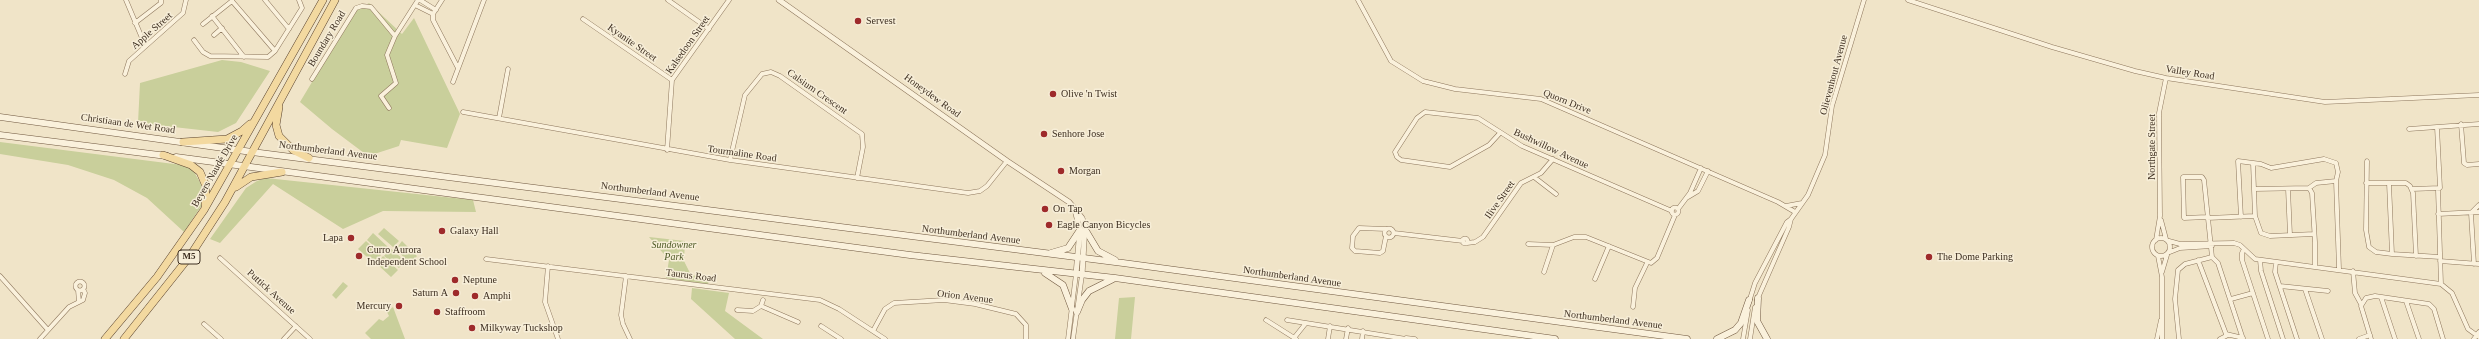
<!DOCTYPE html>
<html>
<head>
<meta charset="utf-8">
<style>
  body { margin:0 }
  canvas { display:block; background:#f0e4c8 }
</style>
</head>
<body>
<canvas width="2479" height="339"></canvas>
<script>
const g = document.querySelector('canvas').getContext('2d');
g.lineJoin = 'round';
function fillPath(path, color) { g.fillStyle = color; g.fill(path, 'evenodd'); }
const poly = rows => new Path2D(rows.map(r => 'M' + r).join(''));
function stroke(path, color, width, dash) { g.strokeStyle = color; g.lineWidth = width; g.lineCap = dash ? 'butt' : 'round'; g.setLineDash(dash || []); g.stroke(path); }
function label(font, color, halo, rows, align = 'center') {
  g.font = font + ' "Times New Roman",serif'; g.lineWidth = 3; g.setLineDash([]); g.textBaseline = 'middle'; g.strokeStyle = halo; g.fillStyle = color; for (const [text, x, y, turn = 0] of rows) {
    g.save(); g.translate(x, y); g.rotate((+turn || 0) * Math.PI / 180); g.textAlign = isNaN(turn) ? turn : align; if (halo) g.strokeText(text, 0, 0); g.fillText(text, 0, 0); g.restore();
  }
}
fillPath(poly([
  [369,3,402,34,414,18,460,114,447,148,401,140,399,146,368,156,332,129,300,102,354,12],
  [222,60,241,62,270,71,236,123,218,132,138,123,140,83],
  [0,142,182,165,193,170,201,184,202,205,184,232,147,198,114,180,68,165,0,154],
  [266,178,473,200,476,212,383,211,343,229,273,184,220,243,210,239,246,188,257,181],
  [384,228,399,241,393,247,378,234],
  [373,233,388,247,382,253,367,240],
  [649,237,685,241,684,261,691,275,709,278,708,285,666,278,669,260],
  [366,241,381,255,374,263,358,249],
  [402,241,417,256,410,264,396,249],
  [390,248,405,261,399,268,384,256],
  [383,256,398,270,391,277,377,264],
  [343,282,348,286,336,299,332,295],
  [692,288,729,293,725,311,763,339,735,339,691,299],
  [1135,297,1131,339,1115,339,1119,298],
  [393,307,405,339,371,339,365,333,379,319,383,321,389,316,387,312]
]), '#c9cf9b');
const minor = poly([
  [126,0,142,38],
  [265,0,289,29],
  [420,0,436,10],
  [442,0,433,14,433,20,458,68],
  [668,0,709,29],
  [1358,0,1391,61,1423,81,1455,89,1541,99,1778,202,1795,212],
  [1908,0,2052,47,2135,71,2166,78,2325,102,2479,95],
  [415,5,433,14],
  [212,16,244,57],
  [583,19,672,80],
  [135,23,161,3,161,0],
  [203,24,232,1,275,51],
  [214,35,222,28],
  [194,40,203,52,210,56,268,57,275,51,302,8,299,0],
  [125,74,129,61,183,13,186,0],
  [312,79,356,8,362,6,371,7,395,36,418,0],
  [453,82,484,0],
  [389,108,381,96,396,83,387,55,395,36],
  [463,112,730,160,968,193,980,191,987,186,1007,161],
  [499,118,508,69],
  [2461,124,2464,163,2467,165,2479,164],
  [2409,129,2479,124],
  [1500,133,1489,145,1450,167,1401,160,1397,157,1395,152,1417,118,1425,112,1478,118,1522,146,1672,211],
  [667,150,672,80,729,0],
  [730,160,745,95,762,74,771,72,780,76,862,134,863,147,857,178],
  [2367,161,2366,230,2369,247,2376,252,2392,254,2440,257],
  [2253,163,2255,216,2261,233,2270,236,2314,234],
  [1534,177,1556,194],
  [2336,181,2339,269],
  [2366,183,2406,183,2410,186,2413,193,2416,256],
  [2389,183,2392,254],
  [2254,189,2309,188,2312,193,2315,242,2315,267],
  [2288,189,2290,235],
  [2412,189,2440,188,2437,127],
  [2438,190,2441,284],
  [1688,197,1698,191,1708,171],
  [1786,206,1802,203],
  '1671.5 211a3.5 3.5 0 1 1 7 0a3.5 3.5 0 1 1-7 0Z',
  [1678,209,1690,193,1701,168],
  [2438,214,2479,212],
  [2207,217,2184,218,2183,177,2202,177,2204,180,2212,257],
  [2241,217,2238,161,2261,164,2271,168,2324,159,2336,163,2338,172,2336,181,2316,183,2309,188],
  [2207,218,2255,216],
  [2161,220,2166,239],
  '1384.5 233a4.5 4.5 0 1 1 9 0a4.5 4.5 0 1 1-9 0Z',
  [1386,229,1359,228,1353,236,1352,248,1355,251,1380,253,1383,251,1386,236],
  [1394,233,1463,241],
  '2152 247a9 9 0 1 1 18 0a9 9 0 1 1-18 0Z',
  '1462.5 241a2.5 2.5 0 1 1 5 0a2.5 2.5 0 1 1-5 0Z',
  [2156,240,2160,216,2159,113,2166,78],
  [2169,241,2180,244,2234,243,2240,245,2255,259,2441,284,2452,293,2468,329,2479,337],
  [1467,243,1475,242,1483,237,1521,183,1541,173,1553,159],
  [1528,244,1553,245,1574,237,1586,237,1651,263,1657,258,1675,215],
  [2244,249,2242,253,2242,260,2268,339],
  [2170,252,2180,248,2212,246],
  [2158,256,2162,277,2162,339],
  [220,258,310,339],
  [486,259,820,300,839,309,885,339],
  [2198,260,2226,334,2243,338],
  [2260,260,2261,271,2283,339],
  [2440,261,2479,264],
  [2276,262,2275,272,2297,339],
  [2474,264,2471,213,2479,205],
  [548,266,545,302,558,339],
  [2353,271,2355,293,2361,304],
  [1544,272,1553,245],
  [2162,272,2167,255],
  [0,276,48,330],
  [626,276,621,315,623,324,630,339],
  [1595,279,1609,246],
  '75.5 286a4.5 4.5 0 1 1 9 0a4.5 4.5 0 1 1-9 0Z',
  [2280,286,2328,291],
  [2305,289,2322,339],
  [78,290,79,302],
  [2381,297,2395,339],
  [2231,299,2253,293],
  [1757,300,1789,227,1791,219,1808,195,1825,155,1832,106,1864,0],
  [2406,301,2419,339],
  [1749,302,1755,283,1787,222,1791,219],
  [761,306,798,322],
  [1633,307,1635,288,1647,263],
  [737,310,753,311,761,306,763,300],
  [1266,320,1296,339],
  [1287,320,1306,323],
  [204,324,221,339],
  [821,326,841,339],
  [873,331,885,309,894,303,944,300,975,304,1016,314,1026,325,1026,339],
  [1294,338,1306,323,1406,339],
  [1406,338,1415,339],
  [40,339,69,307,83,300,85,293,83,289],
  [284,339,296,326],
  [1068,339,1076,274],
  [1073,339,1082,275],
  [1328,339,1330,326],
  [1346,339,1348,328],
  [1362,339,1363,331],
  [1743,339,1748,310],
  [1750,339,1755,307],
  [2157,339,2161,320],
  [2179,339,2175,299,2178,270,2185,264,2212,257,2218,263,2243,339],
  [2220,339,2228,335],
  [2359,339,2370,335],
  [2371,339,2361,306,2366,298,2375,296,2429,304,2434,309,2443,339],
  [2474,339,2479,332]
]);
const tertiary = poly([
  [779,0,1007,161,1069,202,1082,218,1085,226,1082,275],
  [1075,210,1080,230,1076,274]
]);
const secondary = poly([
  [0,117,252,152,1123,263,1687,339],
  [0,135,167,156],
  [176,157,910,255,1115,278,1555,339],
  [1086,231,1098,251,1115,260],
  [1051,253,1068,248,1080,230],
  [1045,273,1063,285,1072,309],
  [1758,298,1757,321,1767,339],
  [1077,312,1082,300,1089,291,1113,279],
  [1717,339,1735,330,1741,323,1749,300]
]);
const primary = poly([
  [279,107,276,125,279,136,293,150,309,158],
  [183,142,227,139,242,131,250,124],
  [163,155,191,165,200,172,206,186,205,204],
  [236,187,251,177,282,172],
  [105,339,157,277,204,210,323,0],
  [124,339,190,256,225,202,335,0]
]);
stroke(minor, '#8d765c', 5);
stroke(tertiary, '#8d765c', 6);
stroke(secondary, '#6f573f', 7);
stroke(primary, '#5b4430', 8);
stroke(minor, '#faf1dc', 4);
stroke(tertiary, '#faf1dc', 5);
stroke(secondary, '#faf1dc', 6);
stroke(primary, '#f3d9a0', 7);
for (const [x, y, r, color] of [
  [858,21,4,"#9e2a2b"],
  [1053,94,4,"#9e2a2b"],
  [1044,134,4,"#9e2a2b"],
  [1061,171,4,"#9e2a2b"],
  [1045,209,4,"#9e2a2b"],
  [1049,225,4,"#9e2a2b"],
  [442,231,4,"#9e2a2b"],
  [351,238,4,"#9e2a2b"],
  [359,256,4,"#9e2a2b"],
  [1929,257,4,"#9e2a2b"],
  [455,280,4,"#9e2a2b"],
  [456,293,4,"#9e2a2b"],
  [475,296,4,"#9e2a2b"],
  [399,306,4,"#9e2a2b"],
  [437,312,4,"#9e2a2b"],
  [472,328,4,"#9e2a2b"]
]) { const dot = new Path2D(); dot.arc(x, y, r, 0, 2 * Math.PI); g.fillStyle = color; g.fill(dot); stroke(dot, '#f7eed8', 1.5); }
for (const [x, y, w] of [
  [189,257,22]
]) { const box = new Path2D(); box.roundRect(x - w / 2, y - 7, w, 14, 3); g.fillStyle = '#f7eed8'; g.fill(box); stroke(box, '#3d2e20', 1); }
label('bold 9px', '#3d2e20', null, [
  ["M5",189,257]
]);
label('10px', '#3d2e20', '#f7eed8', [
  ["Servest",866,21],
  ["Olive 'n Twist",1061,94],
  ["Senhore Jose",1052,134],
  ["Morgan",1069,171],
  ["On Tap",1053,209],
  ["Eagle Canyon Bicycles",1057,225],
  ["Galaxy Hall",450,231],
  ["Lapa",343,238,"right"],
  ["Curro Aurora",367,250],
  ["Independent School",367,262],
  ["The Dome Parking",1937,257],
  ["Neptune",463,280],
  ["Saturn A",448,293,"right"],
  ["Amphi",483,296],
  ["Mercury",391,306,"right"],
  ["Staffroom",445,312],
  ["Milkyway Tuckshop",480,328]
], 'left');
label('10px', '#3d2e20', '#f7eed8', [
  ["Apple Street",152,31,-41],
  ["Boundary Road",327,39,-59],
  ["Kyanite Street",632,43,35],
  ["Kalsedoon Street",688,45,-55],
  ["Valley Road",2190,73,9],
  ["Olievenhout Avenue",1834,75,-75],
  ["Calsium Crescent",817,92,35],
  ["Honeydew Road",932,96,36],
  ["Quorn Drive",1567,102,22],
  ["Christiaan de Wet Road",128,124,8],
  ["Northgate Street",2152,147,-90],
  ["Bushwillow Avenue",1551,149,25],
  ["Northumberland Avenue",328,151,7],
  ["Tourmaline Road",742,154,8],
  ["Beyers Naudé Drive",215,171,-60],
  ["Northumberland Avenue",650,192,7],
  ["Ilive Street",1500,200,-55],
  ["Northumberland Avenue",971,235,7],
  ["Taurus Road",691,276,7],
  ["Northumberland Avenue",1292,277,8],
  ["Puttick Avenue",271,292,42],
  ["Orion Avenue",965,297,7],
  ["Northumberland Avenue",1613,320,7]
]);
label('italic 10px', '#4d5a26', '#f7eed8', [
  ["Sundowner",674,245],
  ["Park",674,257]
]);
</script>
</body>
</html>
